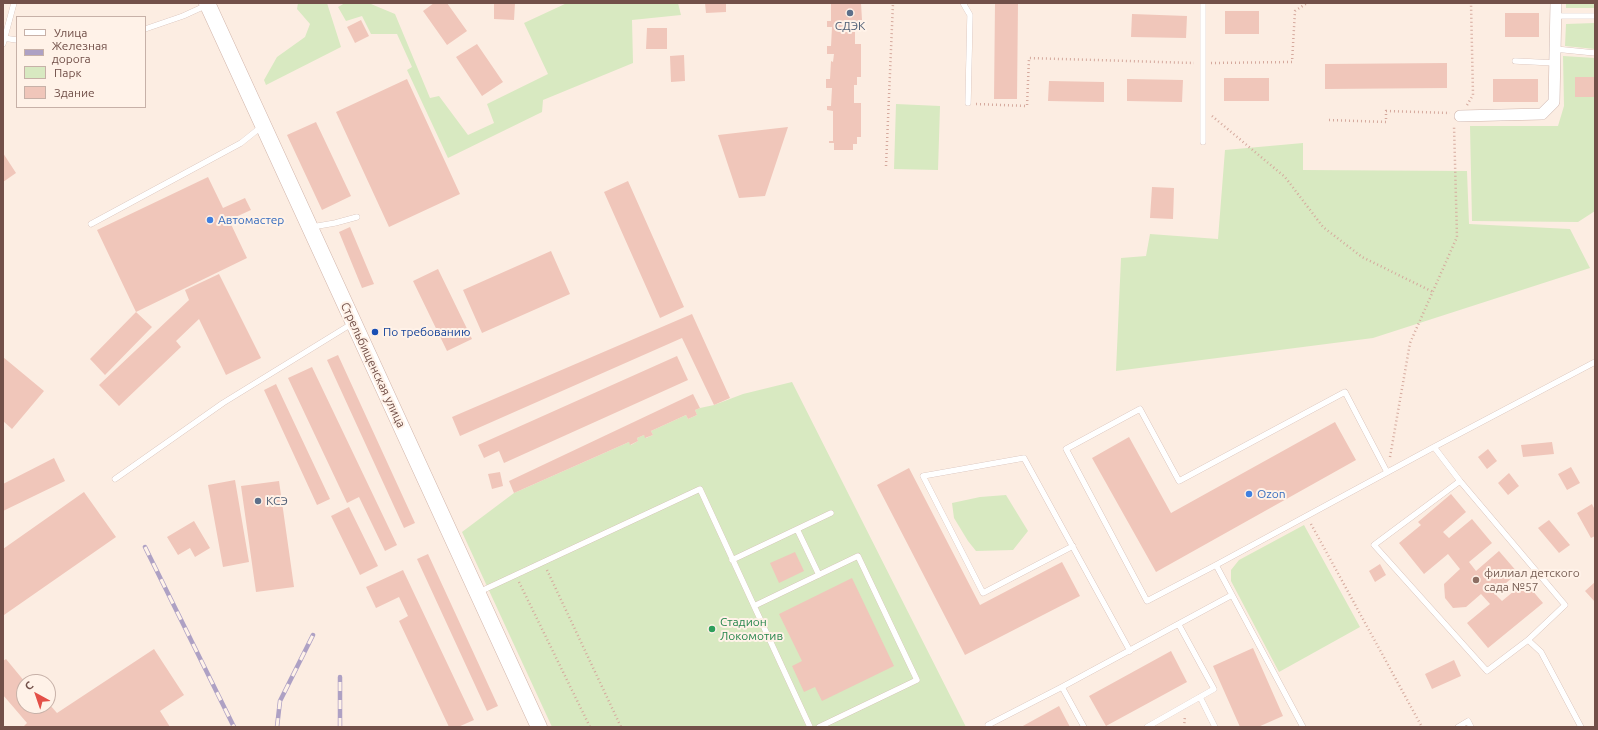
<!DOCTYPE html>
<html>
<head>
<meta charset="utf-8">
<style>
  body { margin:0 }
  #map { position:relative; width:1598px; height:730px; overflow:hidden; background:#fcede2; font-family:Ubuntu,sans-serif }
  canvas { display:block }
  .frame { position:absolute; inset:0; border:4px solid #725049; pointer-events:none }
  .legend { position:absolute; left:16px; top:16px; width:130px; height:92px; box-sizing:border-box; background:#fff2e8; border:1px solid #c7b1a8; margin:0; padding:5px 7px; list-style:none; font-size:12px; color:#725049 }
  .legend li { display:flex; align-items:center; gap:8px; height:20px }
  .legend b { width:20px; border:1px solid #c7b1a8 }
  .north { position:absolute; left:16px; top:674px; width:40px; height:40px; box-sizing:border-box; background:#fff2e8; border:1px solid #c7b1a8; border-radius:50%; rotate:320deg; font-size:11px; font-weight:700; line-height:16px; text-align:center; color:#725049 }
  .north::after { content:''; display:block; margin:auto; width:14px; height:18px; background:#e45048; clip-path:polygon(50% 0,100% 100%,50% 72%,0 100%) }
</style>
</head>
<body>
<div id="map">
<canvas width="1598" height="730"></canvas>
<div class="frame"></div>
<ul class="legend">
<li><b style="height:5px;background:#fff"></b>Улица</li>
<li><b style="height:5px;background:#aea1c4"></b>Железная дорога</li>
<li><b style="height:11px;background:#d8e9c1"></b>Парк</li>
<li><b style="height:11px;background:#f0c6ba"></b>Здание</li>
</ul>
<div class="north">С</div>
</div>
<script>
const g = document.querySelector('canvas').getContext('2d');
g.lineJoin = 'round';
function fillPath(path, color) { g.fillStyle = color; g.fill(path, 'evenodd'); }
const poly = rows => new Path2D(rows.map(r => 'M' + r).join(''));
function stroke(path, color, width, dash) { g.strokeStyle = color; g.lineWidth = width; g.lineCap = dash ? 'butt' : 'round'; g.setLineDash(dash || []); g.stroke(path); }
function label(font, color, halo, rows, align = 'center') {
  g.font = font + ' Ubuntu,sans-serif'; g.lineWidth = 4; g.setLineDash([]); g.textBaseline = 'middle'; g.strokeStyle = halo; g.fillStyle = color; for (const [text, x, y, turn = 0] of rows) {
    g.save(); g.translate(x, y); g.rotate((+turn || 0) * Math.PI / 180); g.textAlign = isNaN(turn) ? turn : align; if (halo) g.strokeText(text, 0, 0); g.fillText(text, 0, 0); g.restore();
  }
}
fillPath(poly([
  [298,3,327,3,341,47,266,85,264,80,277,57,305,37,310,24,297,9],
  [345,3,371,4,395,14,430,98,439,96,468,135,494,123,487,104,548,74,524,23,567,3,678,3,681,15,632,20,633,63,543,100,542,112,448,158,407,70,412,67,397,34,371,34,362,16,346,21,338,7],
  [1566,3,1595,3,1595,8,1566,8],
  [1595,23,1595,49,1565,46,1566,24],
  [1563,56,1595,58,1595,211,1578,222,1472,221,1470,126,1558,126,1564,106],
  [896,104,940,106,938,170,894,169],
  [1303,143,1303,170,1467,171,1469,224,1570,229,1590,268,1373,338,1116,371,1121,258,1146,256,1150,234,1218,239,1225,150],
  [792,382,966,727,552,727,462,532,514,493,629,442,631,445,638,441,637,438,644,435,646,438,653,435,651,431,686,415,688,419,697,415,695,410,700,408,714,405,743,394],
  [1006,495,1028,531,1013,550,976,551,968,541,954,518,952,503,980,497],
  [1304,525,1360,627,1279,672,1231,581,1231,570,1239,560]
]), '#d8e9c1');
fillPath(poly([
  [434,3,447,3,467,31,447,45,423,11],
  [494,3,515,3,514,20,494,19],
  [705,3,726,3,726,12,706,13],
  [831,3,861,3,862,20,858,20,858,27,855,27,855,44,861,44,861,77,857,77,857,85,854,85,854,103,861,103,861,137,857,137,857,144,853,144,853,150,834,150,834,143,829,143,829,141,833,141,833,111,827,110,827,106,831,106,832,88,826,88,826,79,830,79,831,61,833,62,834,54,827,54,827,46,831,46,832,27,827,27,827,21,831,21],
  [995,3,1018,3,1017,99,994,99],
  [1225,11,1259,11,1259,34,1225,34],
  [1505,13,1539,13,1539,37,1505,37],
  [1132,14,1187,16,1186,38,1131,37],
  [361,20,369,36,355,43,347,27],
  [647,28,667,28,667,49,646,49],
  [477,44,503,82,482,96,456,57],
  [684,55,685,81,671,82,670,56],
  [1447,63,1447,88,1325,89,1325,64],
  [1575,77,1595,77,1595,97,1575,97],
  [1224,78,1269,78,1269,101,1224,101],
  [407,79,460,194,389,227,336,112],
  [1127,79,1183,80,1182,102,1127,101],
  [1493,79,1538,79,1538,102,1493,102],
  [1049,81,1104,82,1104,102,1048,101],
  [316,122,351,196,322,210,287,135],
  [788,127,765,196,739,198,718,135],
  [3,153,16,173,3,182],
  [208,177,223,208,245,198,251,210,229,220,247,258,136,312,97,230],
  [628,181,684,307,660,318,604,192],
  [1152,187,1174,188,1173,219,1150,218],
  [350,227,374,284,362,288,339,232],
  [551,251,570,294,482,333,463,290],
  [438,269,472,339,447,351,413,281],
  [219,274,261,358,226,375,199,319,176,341,181,347,119,406,99,385,189,300,185,290],
  [136,312,152,327,105,375,90,359],
  [692,314,730,398,714,405,682,338,460,436,452,417],
  [338,355,415,523,404,528,327,360],
  [677,356,688,380,504,463,499,451,484,458,478,445],
  [3,357,44,391,12,429,3,421],
  [312,367,397,545,385,551,359,497,347,503,288,378],
  [276,384,330,499,317,505,264,390],
  [693,394,700,408,695,410,697,415,688,419,686,415,651,431,653,435,645,438,644,435,637,438,638,441,630,445,629,442,514,493,509,481],
  [1335,422,1356,460,1156,572,1092,458,1129,437,1171,513],
  [1552,442,1554,454,1523,457,1521,445],
  [1488,449,1497,461,1487,469,1478,457],
  [54,458,65,481,3,511,3,484],
  [1571,467,1580,483,1567,490,1558,474],
  [909,468,980,605,1062,562,1080,596,965,655,877,485],
  [500,472,503,486,492,489,488,474],
  [1509,473,1519,486,1508,495,1498,483],
  [235,480,249,562,223,567,208,485],
  [279,481,294,587,256,592,241,486],
  [84,492,116,537,4,615,3,549],
  [1451,494,1466,512,1443,532,1449,538,1472,519,1492,543,1469,562,1476,571,1499,551,1518,573,1494,593,1502,601,1525,582,1543,603,1488,648,1467,623,1490,604,1481,594,1466,607,1453,608,1445,598,1444,584,1460,569,1448,554,1424,574,1399,543,1421,525,1418,522],
  [1592,504,1595,510,1595,536,1591,538,1577,513],
  [349,507,378,566,360,575,331,516],
  [1549,520,1570,545,1559,553,1538,528],
  [194,521,210,548,195,557,190,548,178,555,167,537],
  [795,552,804,571,779,583,770,563],
  [428,554,498,706,487,711,417,559],
  [1380,564,1386,575,1375,582,1369,571],
  [403,570,474,720,458,727,449,727,399,621,408,616,399,597,376,608,366,587],
  [852,578,894,666,822,701,815,687,804,692,792,666,802,661,779,614],
  [1595,582,1595,602,1585,591],
  [1253,648,1283,716,1258,727,1240,727,1213,666],
  [154,649,184,695,160,711,170,727,23,727,27,723,3,695,3,661,6,659,25,682,24,682,24,706,46,706,47,707,50,705,57,713],
  [1171,651,1187,682,1106,726,1089,696],
  [1454,660,1461,676,1432,689,1425,674],
  [1059,706,1070,727,1021,727]
]), '#f0c6ba');
const lane = poly([
  [963,3,970,15,968,103],
  [1203,3,1203,142],
  [1555,16,1595,16],
  [145,29,183,16,207,5],
  [3,38,17,40],
  [3,44,14,3],
  [1555,49,1595,53],
  [1515,61,1555,63],
  [91,224,241,143,261,127],
  [312,227,335,223,357,217],
  [1387,472,1345,392,1179,481,1140,409,1066,449,1147,601,1216,565,1434,447],
  [115,479,223,403,353,323],
  [1460,481,1565,605,1528,640,1487,671,1374,545,1460,481],
  [1460,481,1434,447,1595,362],
  [797,529,819,575],
  [1073,546,983,593,923,476,1024,458,1130,651],
  [732,560,831,513],
  [1216,565,1303,727],
  [479,592,700,489,810,727],
  [754,606,858,556,917,680,819,727],
  [1528,640,1541,652,1581,727],
  [1200,697,1215,727],
  [989,727,988,725,1062,687],
  [1084,727,1062,687,1232,595],
  [1147,727,1214,689,1179,625],
  [1458,727,1468,721,1471,727]
]);
const street = poly([
  [1460,116,1542,114,1554,102,1556,3]
]);
const secondary = poly([
  [207,3,539,727]
]);
stroke(lane, '#cfb5ac', 6);
stroke(street, '#cfb5ac', 12);
stroke(secondary, '#d1b4a9', 17);
stroke(poly([
  [1049,3,1049,5],
  [1211,63,1292,62,1295,11,1307,3],
  [976,104,1027,106,1029,58,1194,63],
  [1467,105,1473,95,1471,3],
  [1212,116,1285,177,1323,227,1362,257,1433,292],
  [1329,120,1386,122,1386,111,1450,113],
  [886,166,893,3],
  [1390,457,1410,343,1457,237,1454,125],
  [1311,524,1422,727],
  [547,570,621,727],
  [519,582,590,727],
  [1184,727,1185,716]
]), '#d5a99d', 2.5, [1, 3]);
stroke(lane, '#fff', 5.5);
stroke(street, '#fff', 11);
stroke(secondary, '#fff', 16);
const rail = poly([
  [145,547,234,727],
  [277,727,280,701,313,635],
  [340,727,340,677]
]);
stroke(rail, '#aea1c4', 4.5);
stroke(rail, '#fff2e8', 3, [9]);
for (const [x, y, r, color] of [
  [850,13,4,"#5c6f8a"],
  [210,220,4,"#3f7fe0"],
  [375,332,4,"#1a4fb4"],
  [1249,494,4,"#3f7fe0"],
  [258,501,4,"#5c6f8a"],
  [1476,580,4,"#8d6e63"],
  [712,629,4,"#2e9e5b"]
]) { const dot = new Path2D(); dot.arc(x, y, r, 0, 2 * Math.PI); g.fillStyle = color; g.fill(dot); stroke(dot, '#fff2e8', 1.5); }
label('12px', '#4e5e75', '#fff2e8', [
  ["СДЭК",850,26],
  ["КСЭ",266,501,"left"]
]);
label('12px', '#366cbe', '#fff2e8', [
  ["Автомастер",218,220],
  ["Ozon",1257,494]
], 'left');
label('12px', '#164399', '#fff2e8', [
  ["По требованию",383,332]
], 'left');
label('12px', '#725049', '#fff2e8', [
  ["Стрельбищенская улица",373,365,65]
]);
label('12px', '#785e54', '#fff2e8', [
  ["филиал детского",1484,573],
  ["сада №57",1484,587]
], 'left');
label('12px', '#27864d', '#fff2e8', [
  ["Стадион",720,622],
  ["Локомотив",720,636]
], 'left');
</script>
</body>
</html>
